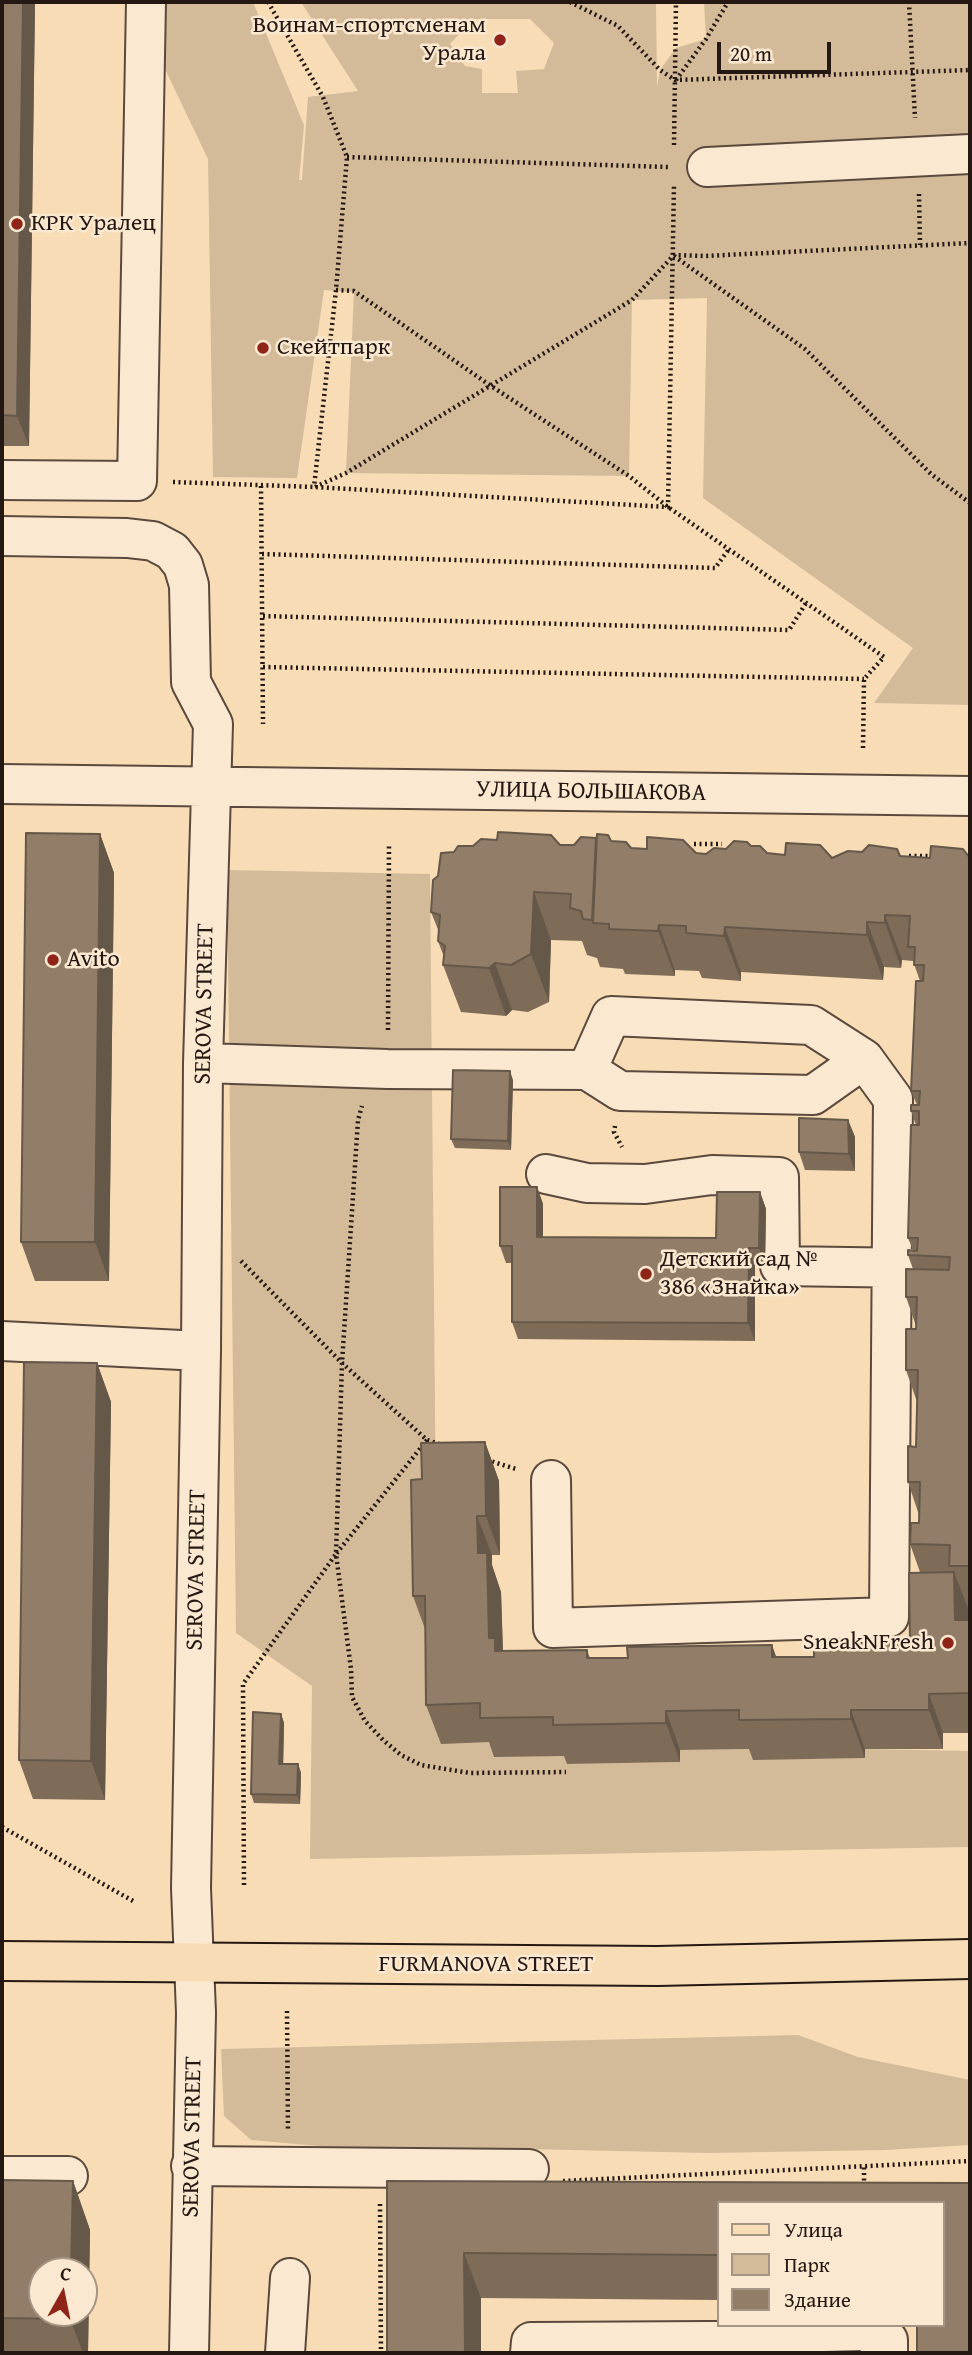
<!DOCTYPE html>
<html>
<head>
<meta charset="utf-8">
<style>
  body { margin:0 }
  #map { position:relative; width:972px; height:2355px; overflow:hidden; background:#f7dcb6; font-family:"Gentium Book Plus",serif }
  canvas { display:block }
  .frame { position:absolute; inset:0; border:4px solid #251813; pointer-events:none }
  .legend { position:absolute; left:717px; top:2201px; width:228px; height:126px; box-sizing:border-box; background:#fae8d0; border:2px solid #a59584; margin:0; padding:9px 12px; list-style:none; font-size:21px; color:#251813 }
  .legend li { display:flex; align-items:center; gap:14px; height:35px }
  .legend b { width:35px; border:2px solid #a59584 }
  .north { position:absolute; left:28px; top:2257px; width:70px; height:70px; box-sizing:border-box; background:#fae8d0; border:2px solid #a59584; border-radius:50%; rotate:9deg; font-size:19px; font-weight:700; line-height:28px; text-align:center; color:#251813 }
  .north::after { content:''; display:block; margin:auto; width:24px; height:32px; background:#8f2418; clip-path:polygon(50% 0,100% 100%,50% 72%,0 100%) }
  .scale { position:absolute; left:717px; top:42px; width:114px; height:32px; box-sizing:border-box; border:4px solid #251813; border-top:0; padding-left:9px; font-size:21px; line-height:24px; white-space:nowrap; color:#251813; -webkit-text-stroke:5px #fae8d0; paint-order:stroke }
</style>
</head>
<body>
<div id="map">
<canvas width="972" height="2355"></canvas>
<div class="frame"></div>
<ul class="legend">
<li><b style="height:9px;background:#f7dcb6"></b>Улица</li>
<li><b style="height:19px;background:#d3bb9a"></b>Парк</li>
<li><b style="height:19px;background:#927e68"></b>Здание</li>
</ul>
<div class="north">С</div>
<div class="scale">20 m</div>
</div>
<script>
const g = document.querySelector('canvas').getContext('2d');
g.lineJoin = 'round';
function fillPath(path, color) { g.fillStyle = color; g.fill(path, 'evenodd'); }
const poly = rows => new Path2D(rows.map(r => 'M' + r).join(''));
function stroke(path, color, width, dash) { g.strokeStyle = color; g.lineWidth = width; g.lineCap = dash ? 'butt' : 'round'; g.setLineDash(dash || []); g.stroke(path); }
function label(font, color, halo, rows, align = 'center') {
  g.font = font + ' "Gentium Book Plus",serif'; g.lineWidth = 5; g.setLineDash([]); g.textBaseline = 'middle'; g.strokeStyle = halo; g.fillStyle = color; for (const [text, x, y, turn = 0] of rows) {
    g.save(); g.translate(x, y); g.rotate((+turn || 0) * Math.PI / 180); g.textAlign = isNaN(turn) ? turn : align; if (halo) g.strokeText(text, 0, 0); g.fillText(text, 0, 0); g.restore();
  }
}
fillPath(poly([
  [133,2,253,2,304,125,299,180,302,180,308,97,358,91,301,2,656,2,657,87,660,70,676,48,706,39,704,2,970,2,970,705,874,703,913,648,703,498,707,298,632,300,629,476,346,473,354,292,324,290,297,478,213,477,208,159],
  [473,19,530,19,554,43,544,69,516,71,518,93,482,93,482,69,465,66,450,44],
  [227,870,430,874,436,1518,494,1742,567,1756,568,1764,680,1762,680,1750,753,1749,753,1759,864,1758,865,1749,970,1751,970,1847,310,1859,312,1686,236,1633],
  [798,2035,858,2057,970,2080,970,2145,886,2150,709,2153,525,2149,363,2150,251,2140,224,2116,221,2049]
]), '#d3bb9a');
const minor = poly([
  [707,167,970,154],
  [2,480,137,481,146,2],
  [2,536,127,538,153,541,172,551,183,565,189,585,191,682,213,724,203,1063,201,1351,191,1888,196,2013,189,2353],
  [2,784,970,796],
  [203,1063,388,1069,587,1070,611,1016,811,1025,864,1059,893,1099,889,1617,553,1628,551,1480],
  [587,1070,620,1091,813,1095,864,1059],
  [546,1174,587,1183,645,1184,712,1175,779,1177,780,1266,915,1268],
  [2,1341,201,1351],
  [191,2166,529,2169],
  [2,2176,68,2176],
  [285,2353,290,2278],
  [530,2353,531,2342,888,2340,888,2353]
]);
const major = poly([
  [2,1961,657,1966,970,1959]
]);
stroke(minor, '#5a493c', 42);
stroke(major, '#251813', 42);
stroke(poly([
  [268,2,323,97,347,157,336,290,314,487],
  [570,2,618,26,660,70,675,80,970,70],
  [909,2,915,118],
  [676,80,706,39,728,2],
  [674,145,676,2],
  [347,157,668,167],
  [919,194,920,245],
  [674,256,805,349,931,474,970,503],
  [336,290,354,291,491,386,629,476,668,507,884,657,864,679,863,748],
  [173,482,314,487,668,507,674,186],
  [261,486,263,724],
  [315,487,346,473,632,300,674,255,705,256,970,243],
  [262,554,715,568,729,549],
  [263,616,789,630,806,603],
  [263,667,864,679],
  [694,844,722,844],
  [909,856,934,856],
  [388,1030,389,845],
  [615,1126,614,1132,622,1147],
  [241,1261,342,1363,427,1440,439,1444],
  [427,1440,336,1554,351,1669,352,1697,365,1721,383,1740,401,1755,421,1765,470,1773,566,1772],
  [487,1460,516,1469],
  [2,1827,133,1901],
  [244,1885,243,1684,336,1554,342,1363,358,1120,362,1106],
  [287,2011,288,2131],
  [563,2181,970,2161],
  [864,2186,864,2166],
  [380,2204,381,2353]
]), '#251813', 4.5, [2, 3.5]);
stroke(minor, '#fae8d0', 38);
stroke(major, '#f7dcb6', 38);
fillPath(poly([
  [2,2,35,2,29,446,2,446],
  [100,834,114,873,109,1281,35,1281,21,1242],
  [611,841,631,848,706,854,726,849,751,846,767,853,832,858,900,856,930,858,970,858,970,1611,969,1611,969,1620,970,1620,970,1733,943,1733,943,1749,865,1749,865,1758,753,1760,749,1749,680,1750,680,1762,567,1764,564,1756,494,1757,489,1742,441,1744,426,1705,425,1629,413,1596,422,1479,485,1442,499,1481,500,1555,492,1555,492,1565,501,1592,503,1651,587,1650,590,1658,814,1657,910,1642,920,1572,910,1544,919,1523,919,1515,908,1482,916,1447,917,1402,906,1370,916,1326,906,1297,913,1269,908,1255,913,1250,908,1238,916,1125,911,1111,917,1105,911,1091,920,981,913,961,902,960,901,968,884,967,883,980,741,972,741,981,702,978,699,971,675,970,675,976,625,974,623,969,600,967,597,958,587,955,582,941,551,940,549,1002,528,1012,512,1010,506,1016,461,1012,443,965,444,957,438,941,439,932,431,912,438,876,454,852,473,846,574,845],
  [513,1080,511,1150,455,1148,451,1139],
  [848,1120,855,1137,855,1171,805,1170,799,1152],
  [537,1187,543,1204,543,1237,716,1238,760,1192,766,1209,765,1265,755,1265,755,1341,518,1339,512,1322,512,1263,506,1263,500,1246],
  [97,1363,111,1402,105,1800,33,1799,19,1760],
  [281,1714,284,1723,283,1764,298,1764,301,1773,300,1804,254,1803,251,1794],
  [2,2180,73,2181,90,2230,88,2353,2,2353],
  [387,2181,942,2203,718,2203,718,2300,481,2298,481,2353,387,2353]
]), '#7e6c59');
fillPath(poly([
  [23,2,35,2,29,446,17,416],
  [100,834,114,873,109,1281,95,1242],
  [534,892,551,940,549,1002,531,954],
  [885,915,902,960,901,968,885,923],
  [867,922,884,967,883,980,867,935],
  [659,925,675,970,675,976,658,931],
  [725,927,741,972,741,981,724,936],
  [495,963,512,1010,506,1016,489,968],
  [510,1071,513,1080,511,1150,508,1141],
  [848,1120,855,1137,855,1171,849,1154],
  [537,1187,543,1204,543,1254,537,1237],
  [760,1192,766,1209,765,1265,759,1248],
  [749,1248,755,1265,755,1341,748,1323],
  [97,1363,111,1402,105,1800,91,1761],
  [485,1442,499,1481,500,1555,486,1516],
  [477,1516,492,1555,492,1565,501,1592,503,1658,509,1677,489,1638,478,1553],
  [954,1572,969,1611,969,1659,955,1620],
  [772,1645,786,1684,772,1657],
  [929,1694,943,1733,943,1749,929,1710],
  [851,1710,865,1749,865,1758,851,1719],
  [666,1711,680,1750,680,1762,666,1723],
  [281,1714,284,1723,283,1773,279,1764],
  [298,1764,301,1773,300,1804,297,1795],
  [73,2181,90,2230,88,2353,83,2353,70,2319,71,2313,84,2313,84,2271,71,2271],
  [464,2253,481,2298,481,2353,465,2353]
]), '#665849');
const building = poly([
  [2,2,23,2,17,416,2,415,2,2],
  [498,832,551,835,560,845,574,845,581,837,596,838,592,920,583,919,581,911,570,908,571,894,534,892,531,954,511,965,495,963,489,968,443,965,445,946,438,941,440,915,431,912,433,880,438,876,441,853,454,852,458,846,473,846,481,839,497,840,498,832],
  [26,833,100,834,95,1242,21,1242,26,833],
  [597,834,608,835,611,841,626,842,631,848,647,849,647,837,683,840,696,853,706,854,714,848,726,849,734,841,747,842,751,846,760,846,767,853,785,855,786,843,820,845,832,858,848,851,862,852,869,845,897,849,900,856,930,858,931,846,963,849,970,858,970,1566,949,1566,950,1545,910,1544,911,1523,919,1523,920,1482,908,1482,908,1446,916,1447,918,1370,906,1370,906,1329,916,1329,917,1297,906,1297,906,1269,949,1270,950,1257,908,1255,908,1250,917,1251,918,1238,908,1238,911,1125,919,1125,919,1111,911,1111,911,1105,919,1105,920,1091,911,1091,916,981,923,981,924,965,914,965,915,947,908,947,910,916,885,915,885,923,867,922,867,935,725,927,724,936,686,933,686,926,659,925,658,931,609,929,609,924,593,923,597,834],
  [453,1070,510,1071,508,1141,451,1139,453,1070],
  [799,1118,848,1120,849,1154,799,1152,799,1118],
  [500,1187,537,1187,537,1237,716,1238,717,1192,760,1192,759,1248,749,1248,748,1323,512,1322,512,1246,500,1246,500,1187],
  [24,1362,97,1363,91,1761,19,1760,24,1362],
  [485,1442,486,1516,477,1516,478,1553,487,1553,489,1638,495,1638,495,1651,587,1650,587,1658,628,1658,627,1647,772,1645,772,1657,814,1657,814,1644,910,1642,909,1573,954,1572,955,1620,970,1620,970,1693,929,1694,929,1710,851,1710,851,1719,739,1720,739,1710,666,1711,666,1723,553,1725,553,1717,480,1718,480,1703,426,1705,425,1596,413,1596,411,1480,422,1479,421,1443,485,1442],
  [253,1712,281,1714,279,1764,298,1764,297,1795,251,1794,253,1712],
  [2,2180,73,2181,71,2271,42,2271,42,2313,71,2313,70,2319,2,2318,2,2180],
  [387,2181,970,2183,970,2353,917,2353,917,2325,942,2325,942,2203,718,2203,718,2255,464,2253,465,2353,387,2353,387,2181],
  [860,2351,860,2353,789,2353,860,2351]
]);
fillPath(building, '#927e68');
stroke(building, '#665849', 2);
for (const [x, y, r, color] of [
  [500,40,7,"#8f2418"],
  [17,224,7,"#8f2418"],
  [263,348,7,"#8f2418"],
  [53,960,7,"#8f2418"],
  [646,1274,7,"#8f2418"],
  [948,1643,7,"#8f2418"]
]) { const dot = new Path2D(); dot.arc(x, y, r, 0, 2 * Math.PI); g.fillStyle = color; g.fill(dot); stroke(dot, '#fae8d0', 2.5); }
label('24px', '#251813', '#fae8d0', [
  ["Воинам-спортсменам",486,26,"right"],
  ["Урала",486,54,"right"],
  ["КРК Уралец",31,224],
  ["Скейтпарк",277,348],
  ["Avito",67,960],
  ["Детский сад №",660,1260],
  ["386 «Знайка»",660,1288],
  ["SneakNFresh",934,1643,"right"]
], 'left');
label('24px', '#251813', '#fae8d0', [
  ["УЛИЦА БОЛЬШАКОВА",591,792,1],
  ["SEROVA STREET",205,1004,-89],
  ["SEROVA STREET",197,1570,-89],
  ["FURMANOVA STREET",486,1965],
  ["SEROVA STREET",193,2137,-89]
]);
</script>
</body>
</html>
